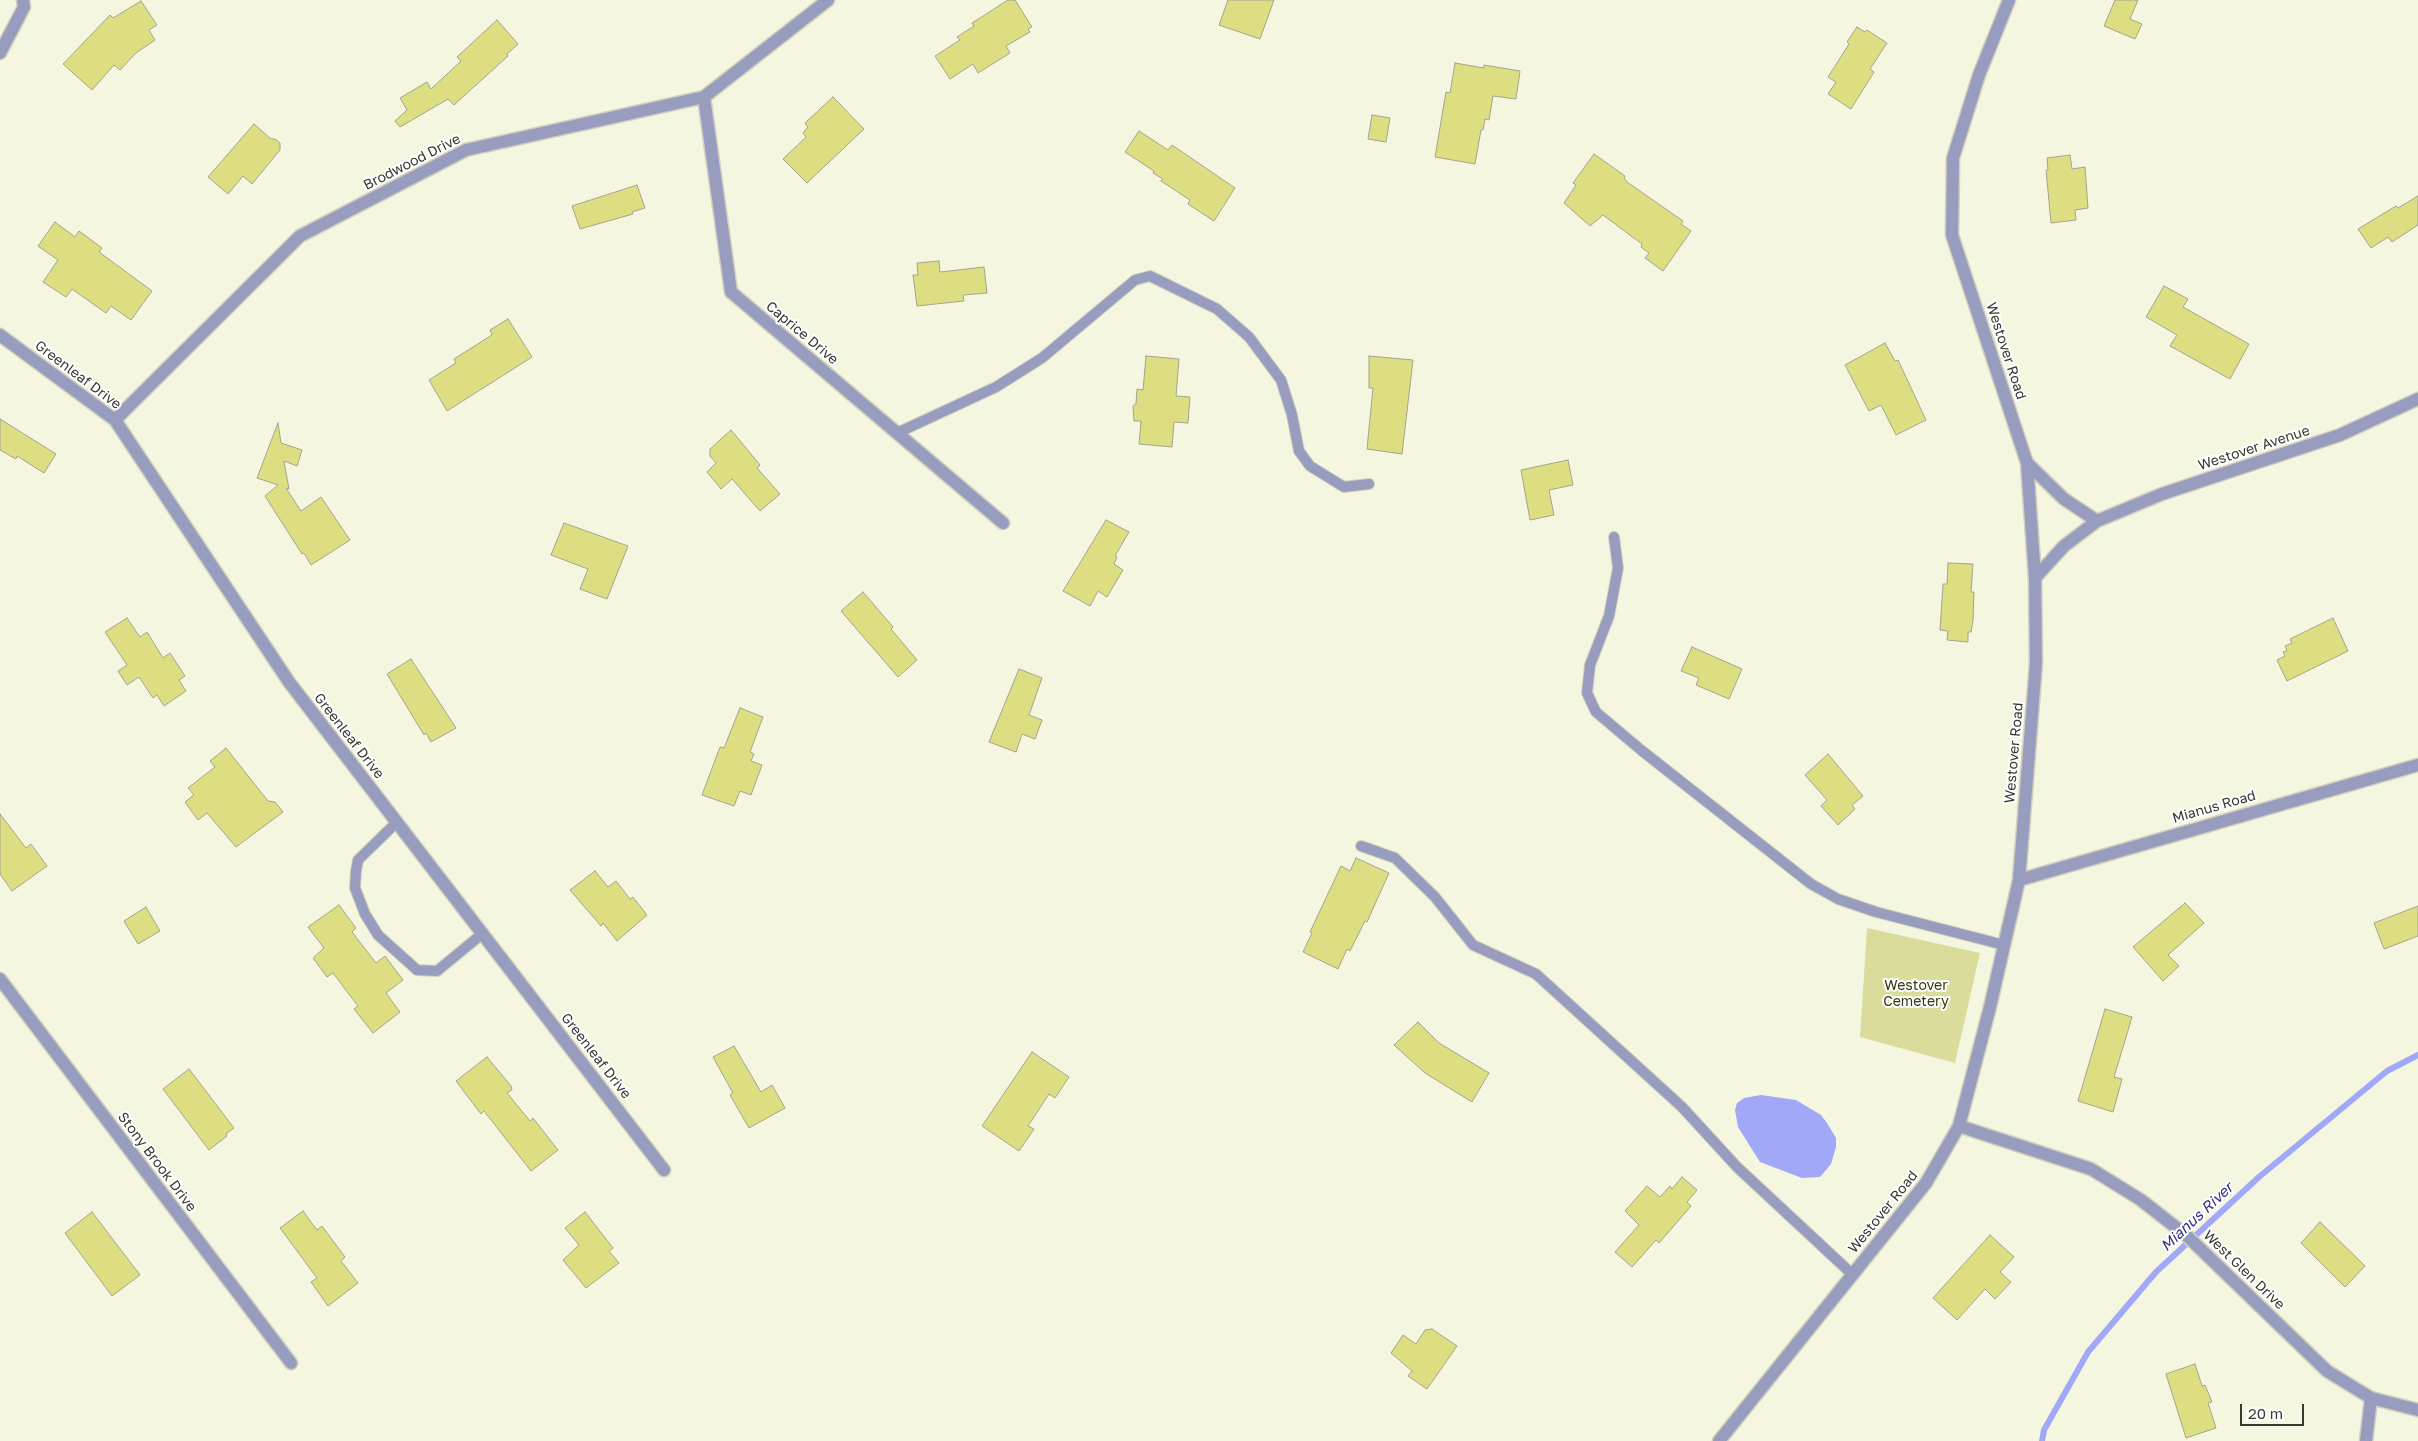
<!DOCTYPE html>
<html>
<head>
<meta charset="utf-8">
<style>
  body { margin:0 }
  #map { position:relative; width:2418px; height:1441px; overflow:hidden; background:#f5f6e0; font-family:"Golos Text",sans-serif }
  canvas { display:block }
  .scale { position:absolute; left:2240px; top:1404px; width:64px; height:22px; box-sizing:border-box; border:2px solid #37382f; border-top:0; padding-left:6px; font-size:15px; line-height:18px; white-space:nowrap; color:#37382f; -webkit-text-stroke:4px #fff; paint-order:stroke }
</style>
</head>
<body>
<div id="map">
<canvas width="2418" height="1441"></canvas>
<div class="scale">20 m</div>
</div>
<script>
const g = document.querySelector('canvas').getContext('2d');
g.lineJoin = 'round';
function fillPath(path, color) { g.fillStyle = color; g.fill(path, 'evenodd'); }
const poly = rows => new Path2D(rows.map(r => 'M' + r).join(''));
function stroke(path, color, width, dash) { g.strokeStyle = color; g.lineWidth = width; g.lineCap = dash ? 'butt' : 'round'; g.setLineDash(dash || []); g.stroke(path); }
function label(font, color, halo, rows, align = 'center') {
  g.font = font + ' "Golos Text",sans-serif'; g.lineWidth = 4; g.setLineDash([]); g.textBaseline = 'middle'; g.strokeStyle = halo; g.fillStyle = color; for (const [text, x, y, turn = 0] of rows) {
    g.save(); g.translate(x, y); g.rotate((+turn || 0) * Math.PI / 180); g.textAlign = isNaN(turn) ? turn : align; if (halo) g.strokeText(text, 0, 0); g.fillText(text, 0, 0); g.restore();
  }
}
fillPath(poly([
  [1867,928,1980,953,1955,1063,1860,1037]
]), '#dadc9b');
fillPath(poly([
  [1761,1095,1796,1100,1821,1115,1827,1123,1836,1138,1836,1147,1831,1164,1820,1177,1802,1178,1760,1162,1738,1127,1735,1110,1737,1103,1744,1098]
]), '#a2a8f8');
stroke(poly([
  [2042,1441,2044,1430,2088,1352,2156,1272,2259,1177,2387,1071,2418,1055]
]), '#a2a8f8', 6);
const building = poly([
  [1008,0,1015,0,1032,27,1028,29,1030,32,1006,46,1010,53,978,73,973,64,950,79,935,56,960,40,957,37,974,26,972,23,1008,0],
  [1228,0,1274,0,1260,39,1219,25,1228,0],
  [2115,0,2138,0,2130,19,2142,24,2135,39,2104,26,2115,0],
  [141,1,157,25,149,30,155,40,136,53,120,70,114,65,92,90,63,64,110,15,113,18,141,1],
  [497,20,518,44,507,54,508,56,454,105,448,99,400,127,395,121,407,110,400,98,427,82,431,89,461,61,457,57,497,20],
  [1857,27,1865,32,1867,30,1887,43,1870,69,1874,72,1851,109,1828,94,1836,82,1828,77,1849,44,1847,42,1857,27],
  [1455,63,1484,68,1484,65,1520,71,1516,99,1493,96,1489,120,1485,119,1483,130,1481,130,1475,164,1435,157,1446,92,1450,93,1455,63],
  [833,97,864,129,807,183,783,159,806,137,803,133,808,127,805,123,833,97],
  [1372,115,1390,118,1386,142,1368,139,1372,115],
  [254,124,271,139,275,139,280,143,280,150,252,184,243,176,228,194,208,177,254,124],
  [1139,131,1168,150,1172,145,1235,188,1214,221,1188,204,1190,200,1161,181,1163,179,1153,173,1154,171,1125,152,1139,131],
  [1594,154,1625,176,1624,178,1627,182,1683,221,1681,224,1691,231,1663,271,1645,258,1649,253,1641,247,1642,244,1638,241,1603,215,1590,226,1564,203,1576,185,1573,183,1594,154],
  [2070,155,2072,169,2085,167,2088,208,2075,210,2076,220,2051,223,2046,170,2048,170,2047,158,2070,155],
  [637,185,645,208,632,212,633,214,580,229,572,206,637,185],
  [2418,196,2418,225,2392,242,2388,237,2371,248,2358,229,2396,206,2398,208,2418,196],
  [55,222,75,237,79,231,102,248,99,252,152,291,131,320,111,306,106,313,72,289,66,297,43,282,58,260,38,246,55,222],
  [939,261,940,272,984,267,987,293,963,295,964,301,917,306,913,275,918,275,917,263,939,261],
  [2164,286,2188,299,2183,307,2249,344,2230,379,2170,346,2177,335,2146,317,2164,286],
  [508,319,532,357,447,411,429,380,456,363,454,359,492,335,490,330,508,319],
  [1885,343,1895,361,1898,360,1926,420,1896,435,1881,405,1869,411,1845,365,1885,343],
  [1146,356,1179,359,1176,396,1190,397,1188,423,1174,422,1172,447,1139,444,1141,421,1134,421,1133,406,1136,404,1137,389,1143,390,1146,356],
  [1369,356,1413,360,1402,454,1367,449,1373,388,1369,388,1369,356],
  [0,419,56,454,44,473,17,456,16,459,0,450,0,419],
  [278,423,281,443,302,450,297,466,284,461,289,489,286,488,301,511,321,497,350,540,311,565,304,553,302,554,265,496,278,485,257,478,278,423],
  [731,430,760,465,757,468,780,494,760,511,732,479,721,489,707,472,716,463,710,456,710,449,731,430],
  [1568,460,1573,485,1549,490,1554,515,1530,520,1521,470,1568,460],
  [1106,520,1129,532,1115,556,1117,557,1114,564,1123,570,1107,597,1098,591,1090,606,1063,591,1106,520],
  [564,523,628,546,607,599,580,589,588,569,551,555,564,523],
  [1948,563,1973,564,1971,592,1974,592,1973,620,1971,632,1968,632,1968,642,1947,640,1948,631,1940,630,1943,584,1947,584,1948,563],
  [863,592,893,627,891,629,917,660,898,677,841,611,863,592],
  [127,618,140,637,147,632,163,658,170,653,185,676,179,680,186,691,164,706,157,695,153,698,139,677,127,685,118,671,127,665,105,632,127,618],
  [2333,618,2348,651,2287,681,2277,660,2285,656,2283,652,2287,651,2285,646,2292,643,2290,639,2333,618],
  [1692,647,1742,669,1729,699,1696,685,1699,678,1681,671,1692,647],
  [411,659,456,728,431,742,426,733,424,735,387,674,411,659],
  [1019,669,1042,678,1029,715,1042,720,1035,739,1022,734,1016,752,989,742,1019,669],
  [740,708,763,717,750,752,754,754,751,761,762,765,751,795,740,791,734,806,702,795,720,747,724,748,740,708],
  [226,748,268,801,275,802,283,812,236,847,207,813,198,820,185,802,194,795,188,788,215,767,210,761,226,748],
  [1828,754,1863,796,1852,805,1855,809,1838,825,1821,806,1827,800,1805,775,1828,754],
  [0,814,26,848,31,844,47,866,12,891,0,874,0,814],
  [1356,858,1389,873,1367,922,1365,921,1350,951,1347,949,1338,969,1303,952,1312,933,1310,932,1341,866,1350,871,1356,858],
  [595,871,608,887,616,881,630,899,633,897,647,915,617,941,603,923,601,926,570,890,595,871],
  [2185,903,2204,923,2168,955,2179,966,2163,981,2133,947,2185,903],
  [339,905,356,928,352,932,376,963,385,956,403,980,386,993,400,1012,373,1033,354,1009,358,1006,333,973,327,977,313,958,324,948,308,927,339,905],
  [2418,906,2418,936,2384,949,2374,923,2418,906],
  [146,907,160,931,138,944,124,921,146,907],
  [2105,1009,2132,1017,2114,1077,2122,1079,2113,1112,2078,1101,2105,1009],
  [1418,1022,1439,1043,1489,1073,1472,1102,1425,1073,1394,1045,1418,1022],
  [734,1046,761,1092,772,1085,785,1108,749,1128,730,1095,733,1093,713,1057,734,1046],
  [1032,1052,1069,1077,1055,1098,1049,1094,1028,1126,1034,1129,1019,1151,982,1126,1032,1052],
  [487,1057,511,1086,512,1090,507,1093,530,1121,533,1118,558,1150,531,1171,484,1111,481,1114,456,1081,487,1057],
  [189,1069,234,1128,226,1134,227,1136,209,1150,163,1089,189,1069],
  [1682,1177,1697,1190,1687,1202,1691,1206,1659,1243,1656,1240,1632,1267,1615,1252,1639,1225,1625,1211,1647,1186,1660,1197,1670,1186,1672,1189,1682,1177],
  [303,1211,317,1230,322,1226,345,1257,341,1261,358,1283,328,1306,311,1282,317,1278,280,1228,303,1211],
  [92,1212,140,1275,112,1296,65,1233,92,1212],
  [585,1212,613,1248,609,1251,619,1263,586,1288,563,1260,579,1245,565,1228,585,1212],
  [2320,1222,2365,1266,2345,1287,2301,1243,2320,1222],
  [1990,1235,2014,1257,2000,1272,2011,1282,1995,1299,1985,1289,1957,1320,1933,1298,1990,1235],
  [1432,1329,1457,1346,1427,1389,1408,1376,1412,1371,1391,1353,1403,1335,1416,1344,1425,1330,1432,1329],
  [2195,1364,2202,1386,2205,1385,2212,1402,2208,1403,2216,1428,2186,1438,2166,1374,2195,1364]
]);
fillPath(building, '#ddde82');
stroke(building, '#a3a48f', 1);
const service = poly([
  [897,433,996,387,1042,358,1135,280,1150,276,1217,309,1249,337,1281,380,1292,415,1299,451,1310,466,1344,487,1369,484],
  [1614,537,1618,568,1609,616,1590,665,1587,693,1596,712,1641,750,1811,884,1838,899,1876,912,2004,945],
  [397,822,358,860,356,871,355,888,365,914,378,935,417,970,437,971,482,934],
  [1361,846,1395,858,1435,897,1473,945,1536,974,1682,1107,1737,1167,1852,1274]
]);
const minor = poly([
  [0,53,24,7,23,0],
  [704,97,731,292,1003,523],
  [0,335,115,420,289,682,664,1170],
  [115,420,300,236,466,150,704,97,828,0],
  [2027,463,2064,499,2097,521],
  [2035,578,2064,546,2097,521,2162,494,2340,435,2418,399],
  [0,979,291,1363],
  [1959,1126,2091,1169,2141,1200,2187,1236,2327,1371,2371,1398,2418,1410],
  [2366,1441,2371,1398]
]);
const tertiary = poly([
  [2019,880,2418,765],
  [1719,1441,1926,1183,1959,1126,1990,1007,2019,880,2036,663,2035,578,2027,463,1952,235,1953,158,1979,75,2009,0]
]);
stroke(service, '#cfd0bd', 12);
stroke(minor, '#cfd0bd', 15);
stroke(tertiary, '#cfd0bd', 15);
stroke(service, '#989dc0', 10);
stroke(minor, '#989dc0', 12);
stroke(tertiary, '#989dc0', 12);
label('14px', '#37382f', '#fff', [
  ["Brodwood Drive",412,162,-27],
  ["Caprice Drive",802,333,40],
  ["Westover Road",2006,351,72],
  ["Greenleaf Drive",78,375,37],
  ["Westover Avenue",2254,448,-18],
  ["Greenleaf Drive",349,736,52],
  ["Westover Road",2014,753,-85],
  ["Mianus Road",2214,807,-16],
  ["Greenleaf Drive",596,1056,52],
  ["Stony Brook Drive",157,1162,53],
  ["Westover Road",1883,1212,-51],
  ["West Glen Drive",2244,1270,44]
]);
label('14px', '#37370f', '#fff', [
  ["Westover",1916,986],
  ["Cemetery",1916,1002]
]);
label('italic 15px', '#332c87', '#fff', [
  ["Mianus River",2197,1217,-43]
]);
</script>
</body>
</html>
